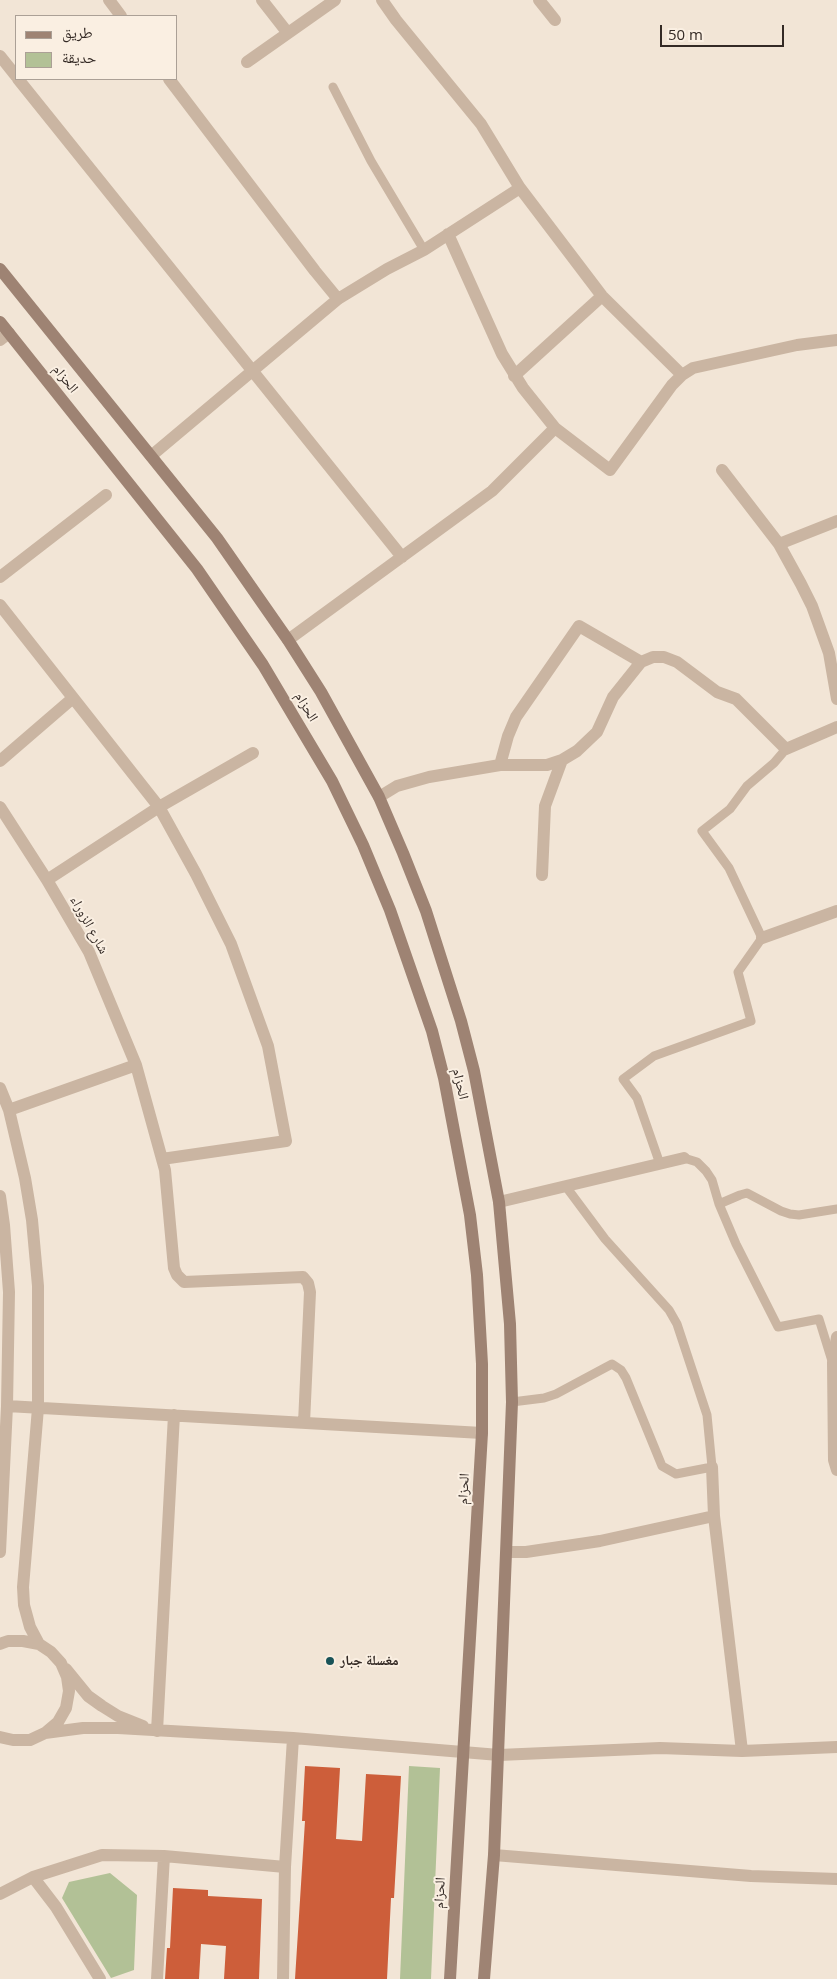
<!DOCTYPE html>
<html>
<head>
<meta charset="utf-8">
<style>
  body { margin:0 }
  #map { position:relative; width:837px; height:1979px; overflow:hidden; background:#f2e5d6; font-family:"Open Sans","Noto Naskh Arabic",sans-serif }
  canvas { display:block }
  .legend { position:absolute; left:15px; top:15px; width:162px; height:65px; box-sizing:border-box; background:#faefe2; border:1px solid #aba096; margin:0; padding:6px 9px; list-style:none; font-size:15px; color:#342a25 }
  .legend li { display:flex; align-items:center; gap:10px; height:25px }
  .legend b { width:25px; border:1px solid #aba096 }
  .scale { position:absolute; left:660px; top:25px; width:124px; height:22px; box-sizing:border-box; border:2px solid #342a25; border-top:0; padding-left:6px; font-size:15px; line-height:18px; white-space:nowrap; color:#342a25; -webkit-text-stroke:4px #faefe2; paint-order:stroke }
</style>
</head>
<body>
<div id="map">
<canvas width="837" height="1979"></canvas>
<ul class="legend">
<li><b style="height:6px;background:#9e8373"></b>طريق</li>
<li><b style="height:14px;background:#b2c196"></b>حديقة</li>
</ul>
<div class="scale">50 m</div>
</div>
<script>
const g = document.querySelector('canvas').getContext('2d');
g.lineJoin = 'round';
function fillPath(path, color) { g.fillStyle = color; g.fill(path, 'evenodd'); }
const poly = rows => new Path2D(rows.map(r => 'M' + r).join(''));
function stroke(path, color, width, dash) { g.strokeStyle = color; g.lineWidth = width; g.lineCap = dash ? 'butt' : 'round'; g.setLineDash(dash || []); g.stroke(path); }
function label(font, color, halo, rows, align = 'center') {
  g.font = font + ' "Open Sans","Noto Naskh Arabic",sans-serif'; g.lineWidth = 4; g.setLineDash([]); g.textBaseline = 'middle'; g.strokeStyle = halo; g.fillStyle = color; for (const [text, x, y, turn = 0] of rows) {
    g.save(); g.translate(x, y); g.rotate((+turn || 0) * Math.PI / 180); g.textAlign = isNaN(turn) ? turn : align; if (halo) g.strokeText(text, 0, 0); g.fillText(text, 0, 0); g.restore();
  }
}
fillPath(poly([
  [409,1766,440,1768,431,1979,400,1979],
  [110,1873,137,1895,134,1970,111,1978,62,1898,69,1882]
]), '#b2c196');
fillPath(poly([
  [305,1766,340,1768,336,1839,362,1841,366,1774,401,1776,394,1898,391,1898,387,1979,295,1979,305,1821,302,1821],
  [173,1888,208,1890,208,1896,262,1899,259,1979,224,1979,226,1946,201,1944,199,1979,165,1979,167,1948,170,1948]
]), '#cd5e3a');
stroke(poly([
  [333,87,371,161,424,250],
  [684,1158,697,1162,706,1171,712,1180,719,1204,736,1244,778,1327,819,1319,832,1361],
  [660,1164,637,1098,623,1079,654,1056,751,1021,738,972,762,938,729,868,702,831,730,809,747,786,774,763,786,749],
  [719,1204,740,1195,747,1193,781,1211,790,1214,799,1215,837,1209],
  [512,1402,544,1398,556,1394,612,1364,621,1370,626,1378,662,1466,676,1474,712,1467,707,1415,677,1324,669,1310,605,1239,567,1188]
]), '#cab5a2', 9);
stroke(poly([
  [109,0,121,16],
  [262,0,287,32],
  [382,0,396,20,481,124,520,188,602,296,682,375],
  [539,0,555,20],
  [0,56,16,76],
  [247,62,335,0],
  [18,79,402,557],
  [169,79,315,271,338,299],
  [448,234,502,354,523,388,555,428,610,470,672,385,682,375,693,368,797,345,837,340],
  [0,340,9,333],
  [514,376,602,296],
  [151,456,338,299,387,269,424,250,520,188],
  [722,470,779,544,801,584,812,606,829,653,837,699],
  [779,544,837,521],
  [0,577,106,495],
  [0,605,159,807,196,874,231,944,268,1046,286,1141,162,1159],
  [288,640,492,491,555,428],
  [0,761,73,698],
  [500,765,508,736,516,717,579,626,641,662],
  [379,797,397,786,429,777,500,765,547,765,562,760,577,751,597,732,613,697,641,662,653,657,664,657,677,662,717,692,736,699,786,749,837,727],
  [0,807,47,880,89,952,136,1065,165,1170,174,1268,177,1275,184,1282,303,1277,308,1283,310,1292,304,1423],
  [542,875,545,806,562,760],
  [47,880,159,807,253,753],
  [762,938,837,911],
  [0,1088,9,1110,25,1178,32,1220,38,1286,38,1408,23,1587,24,1605,30,1627,39,1644],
  [9,1110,136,1065],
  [0,1196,4,1225,9,1292,7,1406,0,1552],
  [499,1202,684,1158],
  [837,1337,833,1363,834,1460,837,1470],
  [7,1406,482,1433],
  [712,1467,714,1516,742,1751],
  [507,1552,526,1552,600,1541,714,1516],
  [0,1644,8,1641,23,1641,39,1644,51,1652,61,1663,67,1677,69,1691,66,1708,58,1722,45,1733,30,1740,13,1740,0,1737],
  [66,1669,88,1696,102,1706,118,1716,143,1726],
  [157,1731,174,1415],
  [45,1733,83,1728,118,1728,293,1738,499,1755,660,1748,742,1751,837,1747],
  [494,1855,751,1876,837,1879],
  [33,1877,56,1907,100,1979],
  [0,1894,33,1877,102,1855,164,1856,285,1867],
  [157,1979,164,1856],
  [283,1979,285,1867,293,1738]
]), '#cab5a2', 12);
stroke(poly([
  [0,269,217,538,288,640,321,692,379,797,403,853,426,911,461,1021,474,1071,499,1202,510,1324,512,1402,494,1855,484,1979],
  [0,322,197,569,263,665,332,781,363,845,390,910,432,1031,444,1078,470,1215,477,1275,482,1364,482,1433,450,1979]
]), '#9e8373', 12);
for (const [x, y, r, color] of [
  [330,1661,5,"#195358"]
]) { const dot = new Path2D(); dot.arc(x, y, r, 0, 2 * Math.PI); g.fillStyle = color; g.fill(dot); stroke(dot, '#faefe2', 2); }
label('14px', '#342a25', '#faefe2', [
  ["الحزام",65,379,51],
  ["الحزام",306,707,59],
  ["شارع الزوراء",89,925,61],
  ["الحزام",460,1084,77],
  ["الحزام",464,1489,-87],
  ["الحزام",440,1893,-87]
]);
label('bold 14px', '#342a25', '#faefe2', [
  ["مغسلة جبار",340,1661]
], 'left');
</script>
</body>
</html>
